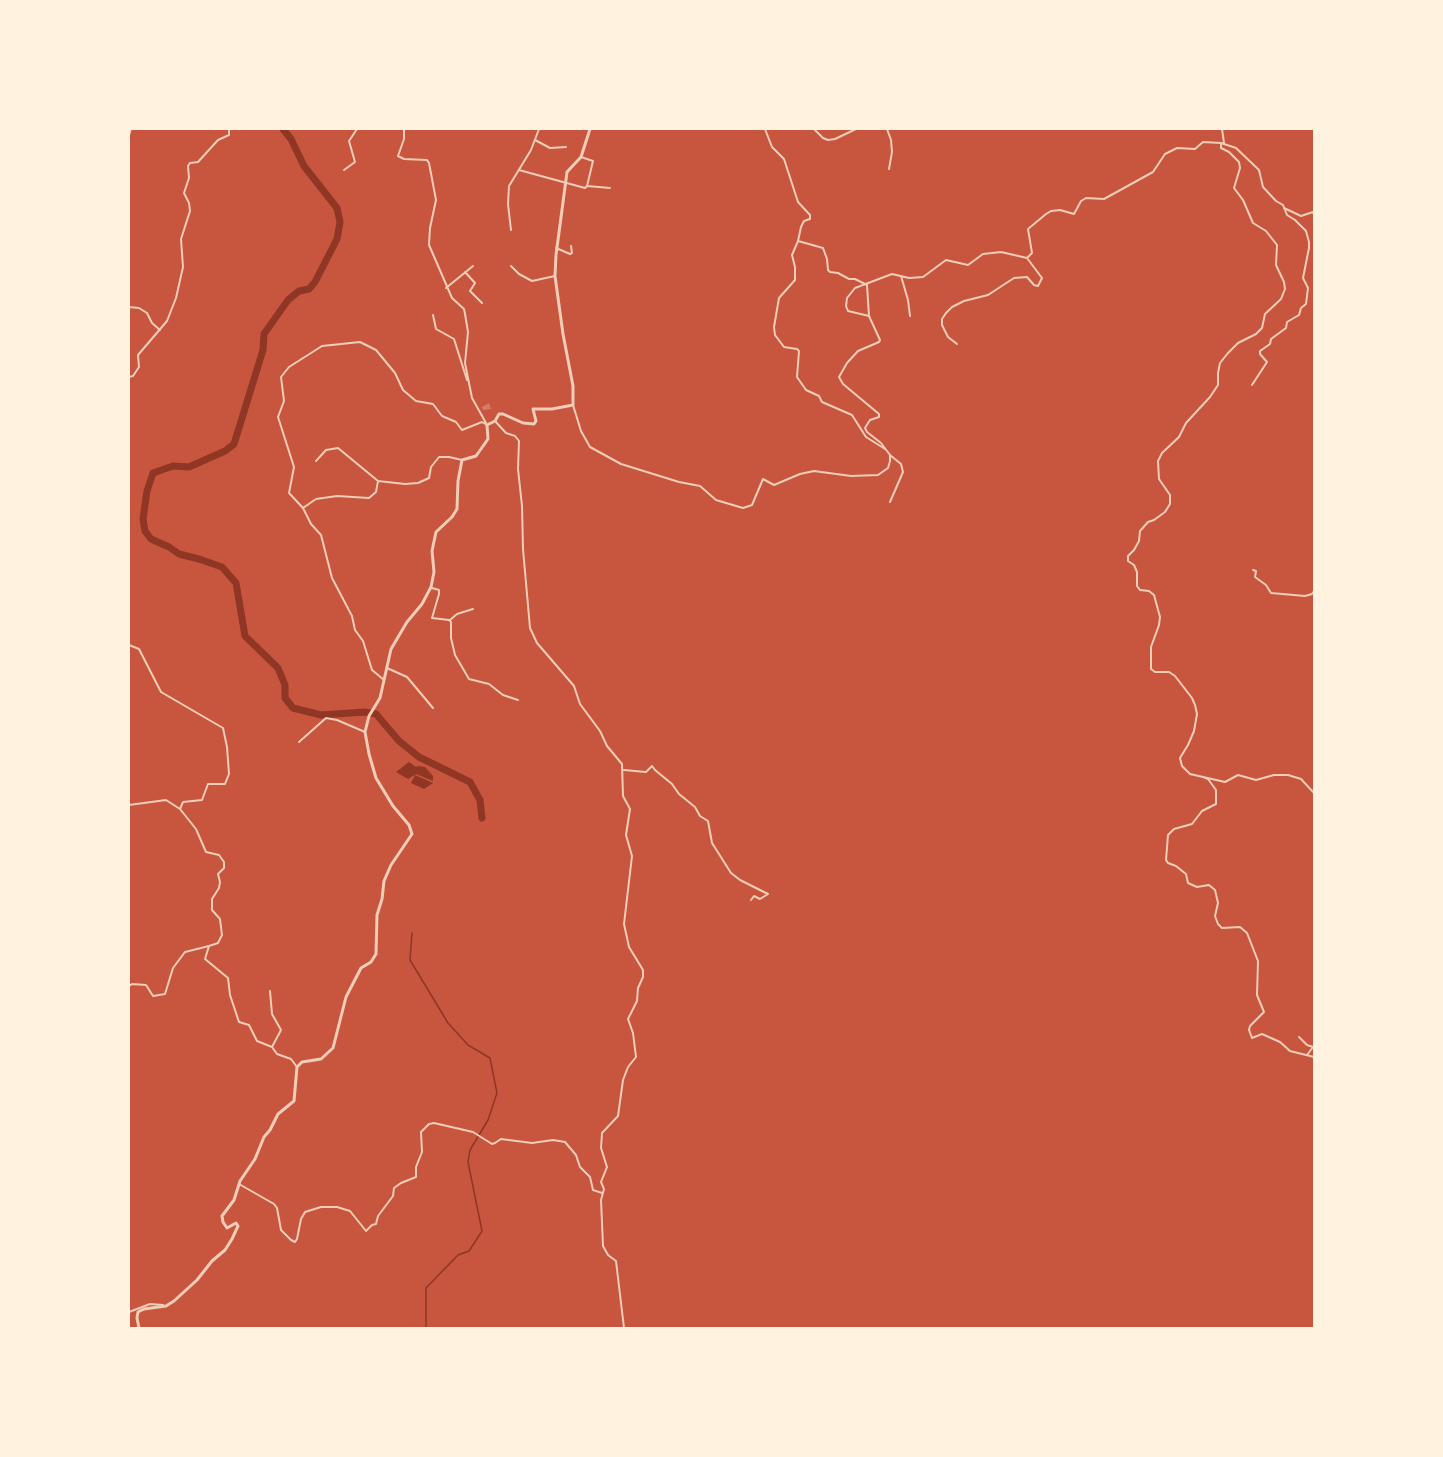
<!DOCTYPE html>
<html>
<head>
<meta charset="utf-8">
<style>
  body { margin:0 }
  #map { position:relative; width:1443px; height:1457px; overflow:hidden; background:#c8553d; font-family:"Noto Serif",serif }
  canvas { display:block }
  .frame { position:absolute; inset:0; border:130px solid #fff3e0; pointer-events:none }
</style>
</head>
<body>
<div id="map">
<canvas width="1443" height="1457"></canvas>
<div class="frame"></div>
</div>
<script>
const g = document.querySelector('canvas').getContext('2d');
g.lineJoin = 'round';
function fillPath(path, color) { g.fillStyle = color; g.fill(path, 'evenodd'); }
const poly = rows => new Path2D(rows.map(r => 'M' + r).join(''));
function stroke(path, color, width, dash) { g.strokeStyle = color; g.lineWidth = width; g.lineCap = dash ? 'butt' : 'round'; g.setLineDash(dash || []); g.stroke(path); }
fillPath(poly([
  [409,762,416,767,418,766,425,767,433,776,433,781,416,774,408,779,396,772],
  [415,775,433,783,424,789,411,783]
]), '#8f3625');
stroke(poly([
  [412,933,410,960,448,1023,468,1045,490,1058,497,1093,488,1120,470,1150,468,1162,482,1231,469,1251,458,1255,426,1288,426,1328]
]), '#8f3625', 1.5);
stroke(poly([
  [283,129,291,139,304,166,337,208,340,222,337,239,315,282,309,289,299,291,288,300,264,334,263,350,234,444,225,451,189,467,173,466,153,473,147,491,143,519,145,531,151,539,169,547,179,554,199,559,222,567,236,583,245,636,278,668,285,685,285,698,293,708,321,715,365,712,376,714,399,741,419,757,470,782,480,800,482,818]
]), '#8f3625', 7);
fillPath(poly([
  [489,403,491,409,483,410,482,407]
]), '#d67c66');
stroke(poly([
  [404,129,404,139,398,156,404,159,427,160,429,163,436,200,430,228,429,245,452,298,464,309,465,314,468,332,465,363,472,398,486,423],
  [765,129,772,147,784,159,798,202,810,215,810,219,804,221,801,227,798,241,792,255,795,267,795,280,779,298,774,327,775,335,784,347,797,349,799,351,797,377,806,390,819,396,822,402,852,415,866,437,885,449],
  [814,129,823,138,828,140,835,139,856,129],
  [887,129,891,140,892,152,889,169],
  [1222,129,1224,143],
  [129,135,131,129],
  [535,140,550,148,566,147],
  [1221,143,1221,148,1229,152,1239,162,1240,168,1234,188,1243,200,1253,223,1266,231,1277,245,1276,265,1284,282,1285,289,1281,299,1265,314,1262,328,1256,334,1238,343,1228,353,1220,363,1218,373,1218,385,1210,397,1186,423,1179,437,1162,453,1158,461,1159,479,1170,495,1170,504,1165,512,1154,520,1148,522,1140,531,1139,541,1134,550,1128,556,1128,561,1134,565,1137,572,1137,586,1140,590,1149,591,1154,595,1160,617,1159,625,1151,647,1151,669,1155,672,1169,672,1175,676,1192,698,1195,705,1197,714,1194,731,1188,745,1180,758,1182,766,1190,774,1225,782,1238,775,1256,780,1274,775,1288,775,1301,779,1314,793],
  [581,157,593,161,587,186],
  [344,170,355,162,349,141,357,129],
  [519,170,585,188,587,186,610,188],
  [1284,208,1301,216,1313,212,1314,215],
  [511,230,508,204,509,186,531,150,539,129],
  [798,241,823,248,827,259,828,270,830,272,838,273,849,279,855,279,867,285,869,316],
  [556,248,570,254,572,253,571,246],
  [511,266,519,274,532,281,555,276],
  [465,272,475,283,470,291,482,303],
  [901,276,908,300,910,316],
  [446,288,473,266],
  [129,307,139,308,147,313,152,323,160,330],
  [433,315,436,329,454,339,467,380],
  [957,344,948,337,942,325,942,319,946,313,952,307,964,301,988,295,1014,278,1027,277,1034,285,1038,286,1042,278,1027,258],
  [129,377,133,376,139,367,138,355,167,321,176,298,183,267,181,239,190,211,189,203,184,193,189,178,188,166,190,163,198,162,218,140,229,135,229,129],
  [573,405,581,431,590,447,621,464,679,482,700,486,716,500,743,508,752,505,763,479,774,485,800,474,814,471,851,476,878,475,888,468,890,461,890,455,881,443,867,432,865,428,870,420,879,417,879,414,843,384,839,377,847,363,858,351,879,342,880,340,869,316,848,311,846,306,847,298,855,288,892,274,909,278,923,277,946,260,968,265,983,254,1001,252,1027,258,1032,253,1028,229,1046,214,1051,211,1060,210,1074,214,1081,201,1086,198,1104,199,1153,172,1165,154,1177,148,1195,149,1203,142,1221,143,1236,148,1259,170,1263,187,1276,201,1283,205,1287,215,1295,220,1306,231,1309,242,1309,248,1303,278,1308,288,1306,304,1301,308,1299,315,1287,322,1286,328,1271,339,1270,344,1260,351,1260,354,1267,362,1252,385],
  [495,421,506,433,515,436,519,441,518,469,522,506,523,549,530,628,537,643,574,686,580,704,600,731,607,746,622,764,623,796,630,809,626,835,632,856,624,924,629,947,643,970,643,977,638,988,637,1001,628,1019,633,1033,636,1057,628,1067,623,1080,618,1116,602,1133,601,1148,607,1167,601,1182,604,1189,601,1200,603,1246,608,1255,616,1261,624,1328],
  [890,455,901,464,903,472,890,502],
  [316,461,326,450,338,448,378,481,405,484,418,483,429,478,431,467,439,457,449,457,462,460],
  [303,508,316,499,337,496,369,498,376,492,378,481],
  [1253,570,1256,571,1255,577,1266,585,1271,593,1305,596,1312,594,1314,591],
  [432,588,439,590,439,594,432,618,449,620,451,622,451,638,455,655,469,679,489,684,503,695,518,700],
  [450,620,457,614,473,609],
  [129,645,139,649,161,692,223,728,227,747,229,774,225,784,208,784,202,800,183,802,180,809],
  [387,668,407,677,433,708],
  [384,680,372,670,363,641,355,630,352,616,332,578,321,535,311,524,303,508,289,493,294,467,278,417,284,401,281,377,289,367,322,346,360,342,376,350,395,373,403,390,416,401,433,404,442,416,456,422,462,430,482,422,487,425],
  [299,742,326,718,337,720,365,732],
  [624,770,646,772,652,766,655,770,672,784,679,794,695,807,700,816,708,821,712,843,731,873,740,880,768,894,760,899,754,896,751,900],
  [1203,777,1208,779,1216,790,1216,804,1202,811,1192,824,1174,829,1168,835,1166,860,1168,863,1176,866,1186,874,1188,883,1197,887,1209,885,1215,890,1218,903,1215,916,1218,924,1222,928,1240,927,1247,933,1258,961,1257,995,1264,1012,1250,1026,1249,1030,1252,1038,1262,1034,1280,1042,1290,1051,1314,1057],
  [129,805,166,800,180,809,196,829,206,852,219,855,224,862,224,868,218,874,220,882,219,888,212,899,212,910,220,919,222,935,218,943,209,946,205,959,228,978,230,995,239,1022,249,1025,257,1041,272,1047,277,1054,291,1059,297,1067],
  [129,986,132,984,146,985,153,996,165,994,173,968,185,952,209,946],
  [270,991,272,1014,281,1030,272,1047],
  [1299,1037,1307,1045,1313,1047,1307,1055],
  [239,1184,274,1204,277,1208,281,1230,291,1240,295,1242,297,1239,301,1219,305,1212,321,1207,337,1207,350,1211,366,1231,372,1225,376,1224,378,1216,393,1196,394,1188,401,1183,416,1177,416,1167,422,1152,421,1132,429,1124,434,1123,473,1132,492,1144,495,1143,501,1139,532,1143,553,1140,565,1142,576,1155,580,1167,590,1177,593,1190,602,1193],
  [129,1312,150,1304,163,1305]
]), '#f1ccb7', 2);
stroke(poly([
  [139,1328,137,1318,138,1312,144,1309,166,1306,174,1301,197,1280,212,1261,225,1250,232,1239,238,1226,236,1223,227,1228,223,1222,222,1216,234,1200,240,1181,255,1159,264,1137,270,1130,278,1114,294,1101,297,1067,302,1062,321,1059,333,1048,346,997,361,968,371,962,376,954,377,915,382,899,384,881,391,865,412,834,409,825,393,806,376,778,369,754,365,732,369,716,380,698,391,649,407,622,422,604,431,587,434,572,432,551,436,532,452,517,457,509,458,481,462,460,476,456,488,439,487,425,495,421,499,414,503,414,523,423,534,424,536,421,533,409,552,409,573,405,573,386,563,334,555,276,556,255,567,172,581,157,590,129]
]), '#f1ccb7', 3);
</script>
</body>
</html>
